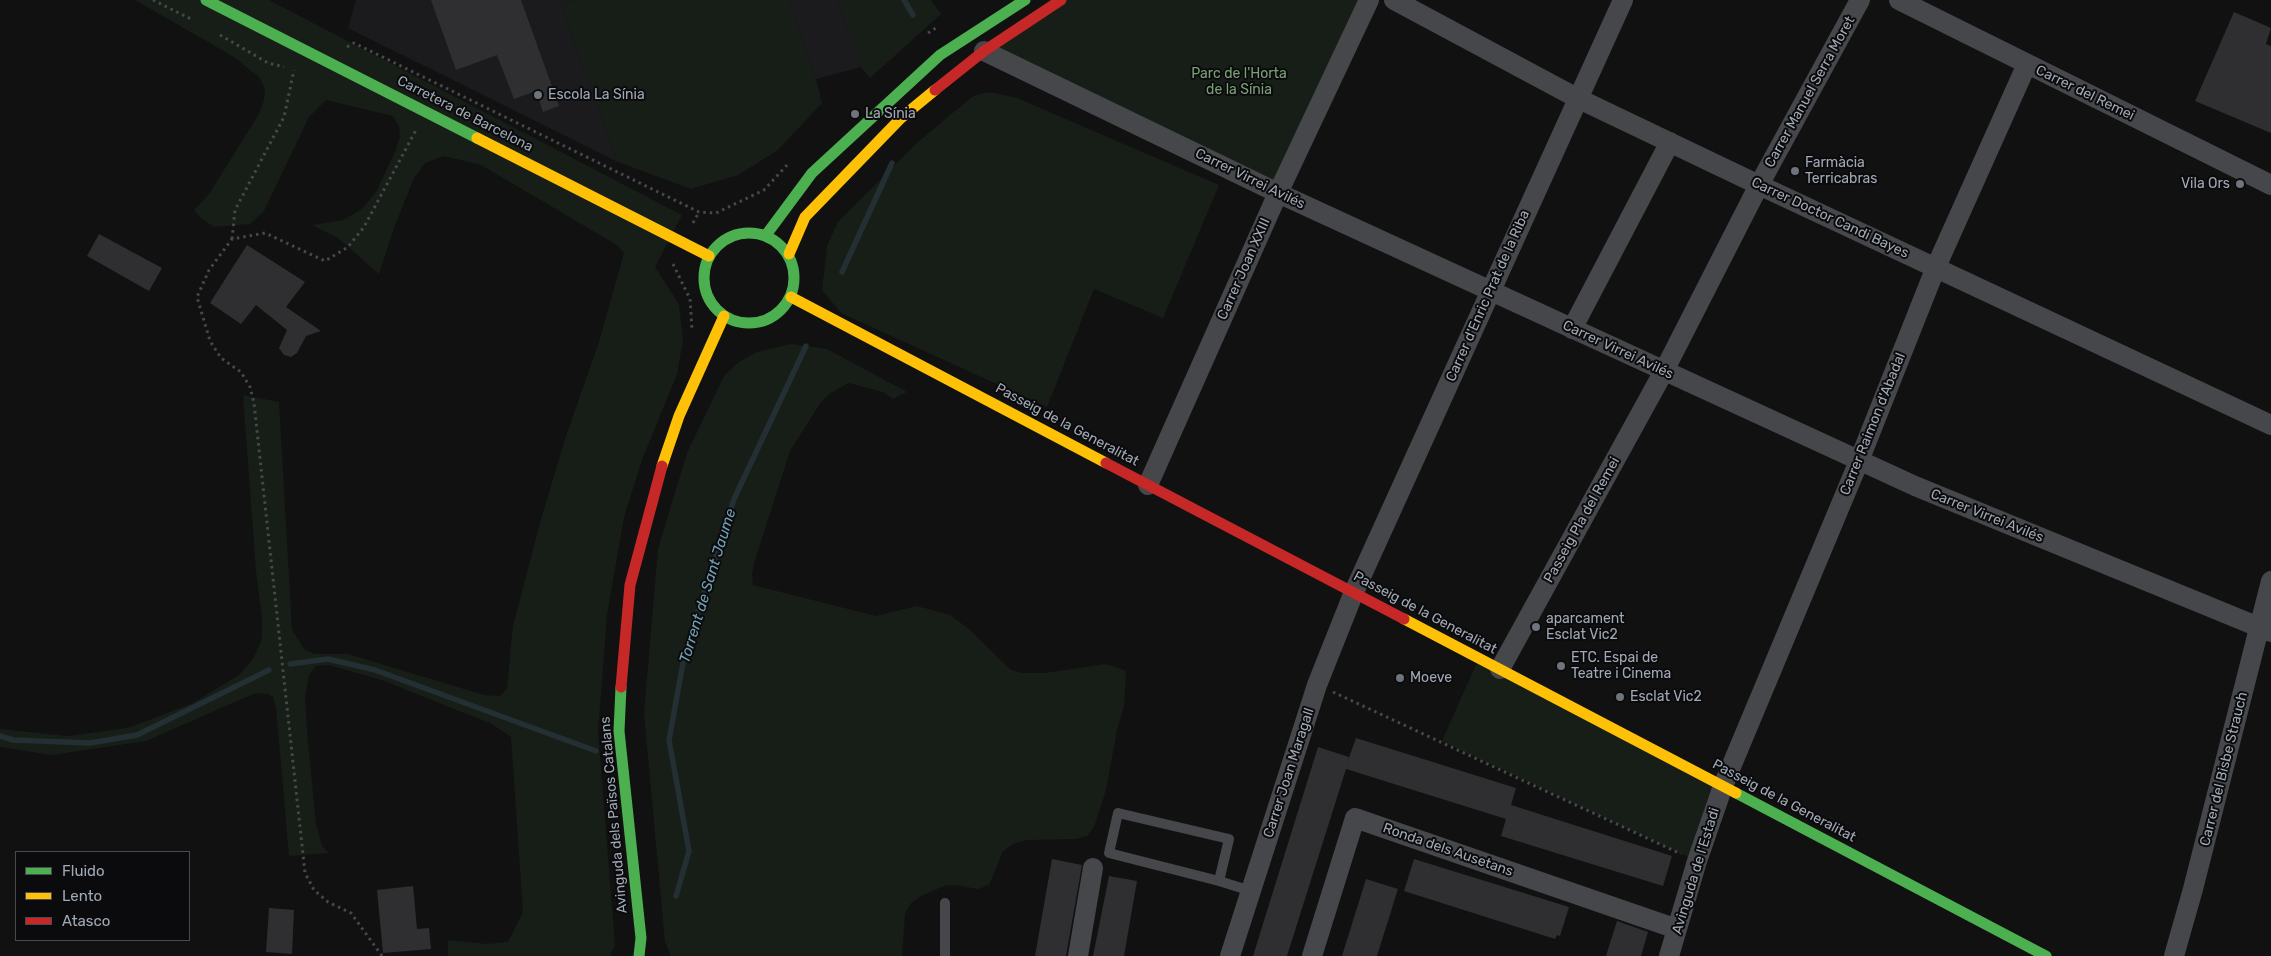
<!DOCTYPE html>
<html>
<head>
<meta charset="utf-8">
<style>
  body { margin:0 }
  #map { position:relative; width:2271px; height:956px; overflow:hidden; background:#111; font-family:Rubik,sans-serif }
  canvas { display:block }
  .legend { position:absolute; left:15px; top:851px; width:175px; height:90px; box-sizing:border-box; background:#0b0b0d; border:1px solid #474a50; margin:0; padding:6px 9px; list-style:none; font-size:15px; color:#a0a9b4 }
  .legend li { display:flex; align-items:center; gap:10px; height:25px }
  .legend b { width:25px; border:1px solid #474a50 }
</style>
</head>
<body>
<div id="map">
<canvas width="2271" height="956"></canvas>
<ul class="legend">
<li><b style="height:6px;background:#4caf50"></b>Fluido</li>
<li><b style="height:6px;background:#ffc107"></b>Lento</li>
<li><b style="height:6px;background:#c62828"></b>Atasco</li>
</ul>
</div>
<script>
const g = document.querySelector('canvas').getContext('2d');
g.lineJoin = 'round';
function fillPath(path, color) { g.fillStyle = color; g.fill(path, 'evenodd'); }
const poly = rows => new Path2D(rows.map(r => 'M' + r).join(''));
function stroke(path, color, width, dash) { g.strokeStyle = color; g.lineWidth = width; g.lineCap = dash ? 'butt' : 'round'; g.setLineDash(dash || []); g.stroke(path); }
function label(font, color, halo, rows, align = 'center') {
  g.font = font + ' Rubik,sans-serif'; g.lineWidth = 4; g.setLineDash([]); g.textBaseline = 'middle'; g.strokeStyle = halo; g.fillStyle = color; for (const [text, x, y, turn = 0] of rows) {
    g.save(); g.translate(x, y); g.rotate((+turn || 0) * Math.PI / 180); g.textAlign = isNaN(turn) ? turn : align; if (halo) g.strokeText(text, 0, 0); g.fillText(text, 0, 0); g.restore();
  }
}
fillPath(poly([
  [356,0,578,0,561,6,618,162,348,28],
  [788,0,838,0,861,67,816,79]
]), '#1b1b1d');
fillPath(poly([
  [135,0,269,0,682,215,655,267,679,304,683,340,677,374,642,460,624,517,607,615,598,732,615,945,610,956,448,956,448,940,487,944,508,942,523,912,511,737,492,724,382,680,328,665,316,666,309,675,305,697,307,731,316,824,322,846,329,853,289,856,276,707,273,697,268,694,257,693,246,697,146,741,52,755,0,747,0,729,68,736,127,728,136,725,193,703,239,675,253,659,262,639,262,617,256,571,243,395,279,402,292,630,305,650,315,654,348,654,484,695,500,696,507,688,513,626,541,519,565,439,599,342,624,253,617,245,481,165,444,156,425,163,414,178,395,225,379,274,338,238,312,225,343,220,362,209,376,192,395,152,400,137,399,126,393,116,326,100,309,117,264,211,250,224,214,227,202,219,194,210,209,194,259,114,264,100,265,89,260,78,234,57],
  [578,0,788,0,816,79,822,103,778,150,738,175,691,189,618,162,561,6],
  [838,0,931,0,941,14,870,78,861,67],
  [1061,0,1369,0,1278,193,984,51],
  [984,93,995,93,1017,98,1219,185,1163,318,1094,289,1047,407,841,313,822,290,827,246,838,222,919,141,973,96],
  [791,344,827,349,907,392,893,399,883,392,849,383,829,394,821,402,790,451,755,560,752,573,753,585,876,616,917,606,950,615,969,629,1011,670,1022,673,1045,673,1105,664,1116,667,1126,671,1124,706,1117,730,1106,790,1094,827,1087,836,1076,839,1026,840,1013,844,1003,851,989,885,978,889,955,885,944,886,921,896,910,904,905,914,902,956,671,956,665,942,644,713,658,549,687,453,724,376,739,362,757,352],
  [1479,658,1723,786,1697,861,1442,741]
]), '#171e17');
stroke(poly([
  [904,0,913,15],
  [842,272,892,163],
  [290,664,328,659,375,670,596,751],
  [0,736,13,740,90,743,137,735,269,670],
  [676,896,689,851,669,740,685,652,734,499,806,346]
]), '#232f33', 5.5);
fillPath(poly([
  [431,0,521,0,559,106,543,112,536,91,514,99,497,55,456,70],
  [2234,12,2271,28,2266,44,2271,46,2271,133,2195,101],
  [99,234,162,268,149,291,87,256],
  [247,245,305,282,286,307,321,331,306,336,297,353,291,357,284,355,279,348,287,330,256,305,241,324,210,303],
  [1356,738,1516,788,1511,805,1672,856,1663,886,1501,836,1506,819,1346,769,1287,956,1253,956,1318,747,1349,757,1346,766],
  [1052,859,1082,865,1066,956,1035,956],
  [1414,859,1569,907,1560,936,1557,935,1555,939,1404,891],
  [1109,876,1137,881,1124,956,1093,956],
  [1366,879,1398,889,1377,956,1342,956],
  [413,886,417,929,429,928,431,949,383,953,377,890],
  [269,908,294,910,292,954,266,952],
  [1617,921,1648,932,1641,956,1606,956]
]), '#2f2f31');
stroke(poly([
  [153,0,193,20],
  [928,33,939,26],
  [220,35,268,63,284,67],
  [347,47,354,43,699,212,716,213,764,190,788,164],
  [693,223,699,212],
  [232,239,235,210,284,117,294,70],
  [673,264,690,299,692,329],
  [1333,692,1681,854],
  [382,956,351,913,328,902,314,890,305,873,254,403,250,387,241,372,221,358,210,341,197,297,209,270,232,239,265,233,325,261,348,247,364,227,416,130]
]), '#46484c', 3, [2.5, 4]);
stroke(poly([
  [1219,881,1109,853,1118,813,1229,839,1219,881,1251,891],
  [945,956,945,903]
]), '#45474a', 10);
stroke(poly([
  [1394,0,1577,98,1759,185,2271,425],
  [1899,0,2271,185],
  [984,51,1278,193,1915,486,2271,632],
  [1572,329,1670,142],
  [1148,485,1278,193,1369,0],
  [1500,669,1664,371,1759,185,1860,0],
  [1078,956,1093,868],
  [1230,956,1317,685,1354,592,1623,0],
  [1312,956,1355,818,1677,929],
  [1669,956,1697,861,1723,786,1859,461,1936,267,2027,64],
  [2174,956,2193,889,2271,581]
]), '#45474a', 20);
stroke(poly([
  [206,0,477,138],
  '704 278a45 45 0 1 1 90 0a45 45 0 1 1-90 0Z',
  [766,235,812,173,940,55,1025,0],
  [621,687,619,731,641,938,639,956],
  [1736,793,2046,956]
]), '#4caf50', 11);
stroke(poly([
  [477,138,709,256],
  [789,254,805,217,901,118,935,90],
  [791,297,1106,463],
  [662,466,679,416,724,316],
  [1404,619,1736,793]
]), '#ffc107', 11);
stroke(poly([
  [935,90,984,51,1061,0],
  [1106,463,1404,619],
  [621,687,630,585,662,466]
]), '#c62828', 11);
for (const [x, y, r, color] of [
  [538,95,5,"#6e747b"],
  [855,114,5,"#6e747b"],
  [1795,171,5,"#6e747b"],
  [2240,184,5,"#6e747b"],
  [1536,627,5,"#6e747b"],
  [1561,666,5,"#6e747b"],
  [1400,678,5,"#6e747b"],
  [1620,697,5,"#6e747b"]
]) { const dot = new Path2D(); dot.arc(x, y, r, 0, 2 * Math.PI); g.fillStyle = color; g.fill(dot); stroke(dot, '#0b0b0d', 2); }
label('14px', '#79a274', '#0b0b0d', [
  ["Parc de l'Horta",1239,74],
  ["de la Sínia",1239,90]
]);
label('14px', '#a0a9b4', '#0b0b0d', [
  ["Carrer Manuel Serra Moret",1810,92,-61],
  ["Carrer del Remei",2085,93,26],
  ["Carretera de Barcelona",465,114,27],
  ["Carrer Virrei Avilés",1250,179,26],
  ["Carrer Doctor Candi Bayes",1830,218,25],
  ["Carrer Joan XXIII",1244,269,-66],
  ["Carrer d'Enric Prat de la Riba",1488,296,-66],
  ["Carrer Virrei Avilés",1618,350,25],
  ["Carrer Raimon d'Abadal",1873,424,-68],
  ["Passeig de la Generalitat",1067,425,28],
  ["Carrer Virrei Avilés",1987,516,22],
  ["Passeig Pla del Remei",1582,520,-61],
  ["Passeig de la Generalitat",1425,613,28],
  ["Carrer del Bisbe Strauch",2224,769,-76],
  ["Carrer Joan Maragall",1289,773,-72],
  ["Passeig de la Generalitat",1784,801,28],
  ["Avinguda dels Països Catalans",614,815,-95],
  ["Ronda dels Ausetans",1448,850,19],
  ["Avinguda de l'Estadi",1696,871,-73]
]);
label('14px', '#a0a9b4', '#0b0b0d', [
  ["Escola La Sínia",548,95],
  ["La Sínia",865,114],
  ["Farmàcia",1805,163],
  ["Terricabras",1805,179],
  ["Vila Ors",2230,184,"right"],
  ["aparcament",1546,619],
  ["Esclat Vic2",1546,635],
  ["ETC. Espai de",1571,658],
  ["Teatre i Cinema",1571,674],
  ["Moeve",1410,678],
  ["Esclat Vic2",1630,697]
], 'left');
label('italic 15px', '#72a0b4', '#0b0b0d', [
  ["Torrent de Sant Jaume",708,586,-73]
]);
</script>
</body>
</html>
